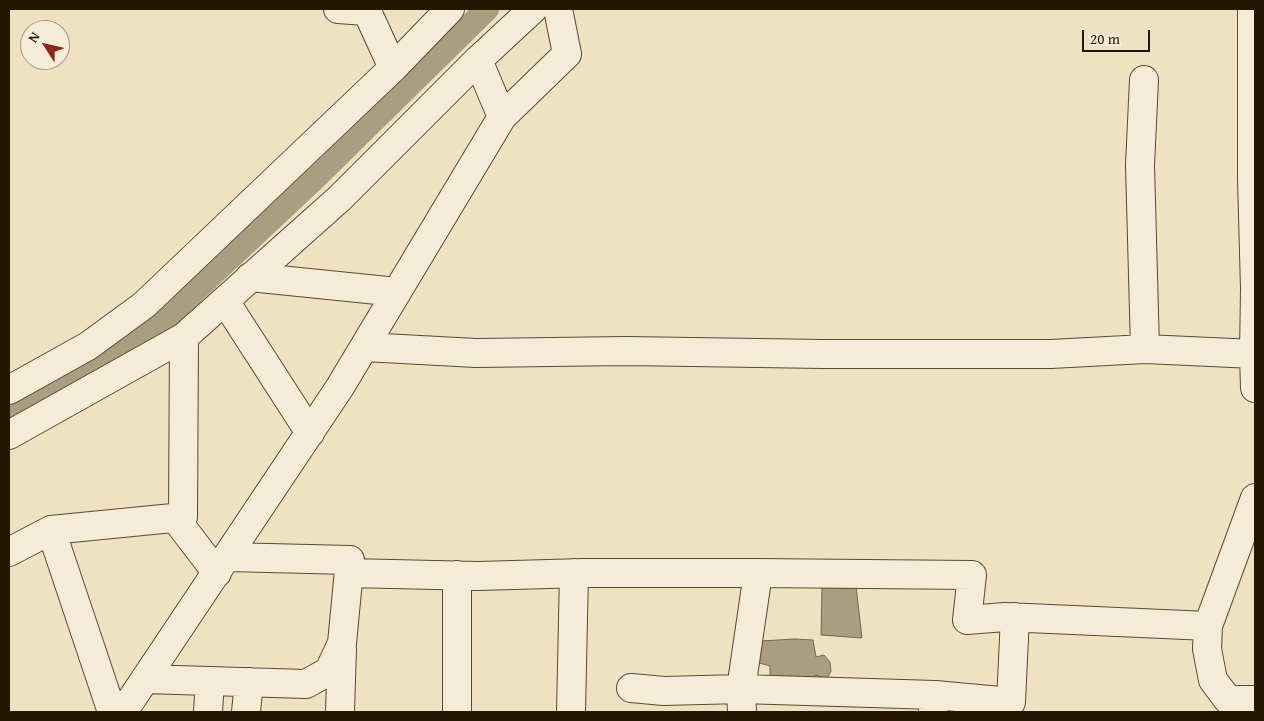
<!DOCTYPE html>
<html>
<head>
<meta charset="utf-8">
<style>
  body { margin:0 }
  #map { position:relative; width:1264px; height:721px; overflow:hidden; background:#f0e2c1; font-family:"Gentium Book Plus",serif }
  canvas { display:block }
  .frame { position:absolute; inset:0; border:10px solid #251602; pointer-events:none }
  .north { position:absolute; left:20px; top:20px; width:50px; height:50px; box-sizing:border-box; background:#f5ecd7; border:1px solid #a29682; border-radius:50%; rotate:305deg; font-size:14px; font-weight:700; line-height:20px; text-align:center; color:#251602 }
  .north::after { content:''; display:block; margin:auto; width:18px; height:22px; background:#8f2418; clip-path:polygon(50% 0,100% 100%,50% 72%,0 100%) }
  .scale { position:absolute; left:1082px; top:30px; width:68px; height:22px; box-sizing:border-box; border:2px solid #251602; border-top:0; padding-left:6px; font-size:15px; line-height:18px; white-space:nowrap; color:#251602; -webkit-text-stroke:4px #f5ecd7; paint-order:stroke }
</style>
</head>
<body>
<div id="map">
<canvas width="1264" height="721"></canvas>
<div class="frame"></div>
<div class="north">N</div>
<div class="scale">20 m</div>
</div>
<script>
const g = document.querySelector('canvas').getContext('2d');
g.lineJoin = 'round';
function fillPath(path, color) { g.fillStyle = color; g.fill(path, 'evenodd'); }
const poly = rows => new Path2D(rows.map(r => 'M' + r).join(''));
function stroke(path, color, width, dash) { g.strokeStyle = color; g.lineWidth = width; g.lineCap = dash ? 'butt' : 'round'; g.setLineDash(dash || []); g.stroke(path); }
const water = poly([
  [856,586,862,638,821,635,822,587,856,586],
  [795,639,813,640,816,657,824,655,830,662,831,671,827,679,815,675,810,691,770,679,770,666,756,662,760,641,795,639]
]);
fillPath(water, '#ab9d80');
stroke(water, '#75674e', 1);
stroke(poly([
  [9,413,169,315,315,178,487,9]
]), '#ab9d80', 24);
const minor = poly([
  [338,9,366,11],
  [366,9,393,68],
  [502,117,567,54,558,9],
  [250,277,397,292],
  [225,301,310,433],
  [364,347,476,353,626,351,824,354,1051,354,1145,349,1140,165,1144,80],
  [1145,349,1254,354,1255,289,1252,179,1252,9],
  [1254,354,1255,388],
  [9,390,88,346,144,305,393,68,450,9],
  [9,435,184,337,340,198,478,60,533,9],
  [175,518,217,573],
  [51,530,112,712],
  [9,552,51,530,183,517,184,337],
  [349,573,478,576,584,573,758,573],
  [457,575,457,712],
  [1208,626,1207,649,1213,680,1228,700,1255,700],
  [145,679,306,684,329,671,342,643,350,560,227,557],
  [631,688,664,691,741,689,758,573,972,575,967,620,1005,617,1208,626,1255,498],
  [935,695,1011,702,1015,617],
  [123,712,340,387,502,117,478,60],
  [208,712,210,681],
  [246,712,249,682],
  [340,712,342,649],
  [571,712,574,573],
  [742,712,741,689,935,695,933,712]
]);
stroke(minor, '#584932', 30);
stroke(minor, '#f5ecd7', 28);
</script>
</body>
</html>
